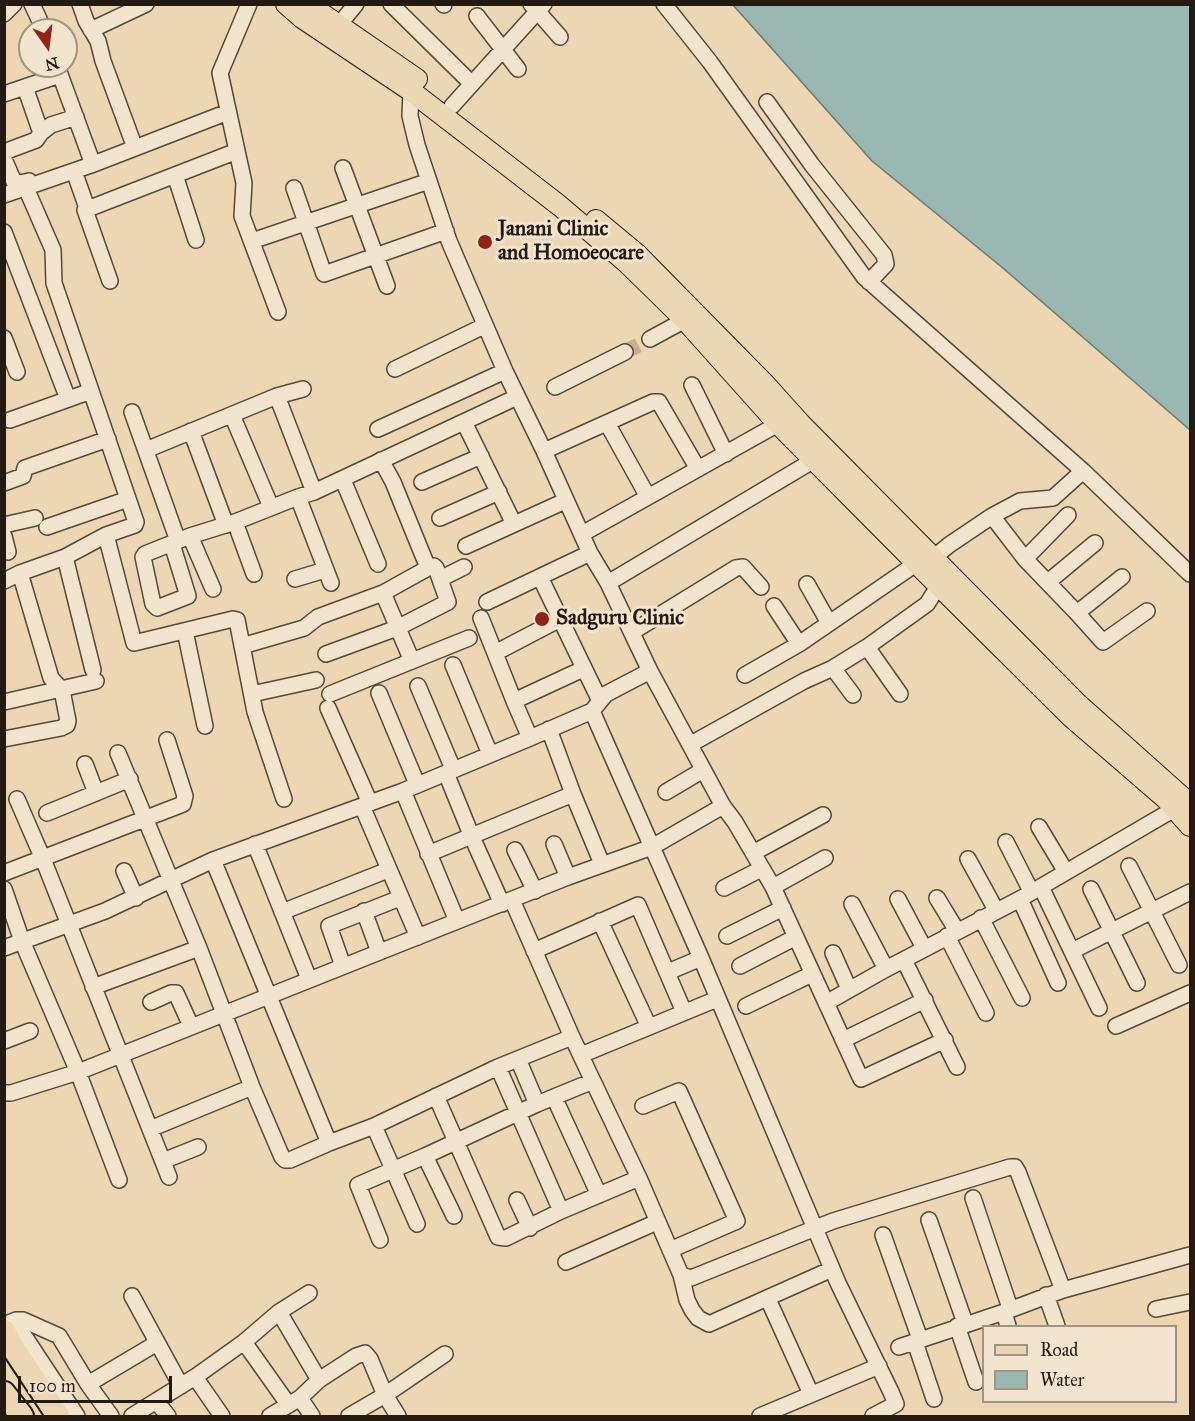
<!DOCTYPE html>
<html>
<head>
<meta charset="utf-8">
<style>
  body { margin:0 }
  #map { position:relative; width:1195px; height:1421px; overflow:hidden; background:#ecd6b3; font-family:"IM FELL Great Primer",serif }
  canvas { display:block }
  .frame { position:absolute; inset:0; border:6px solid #241a11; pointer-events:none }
  .legend { position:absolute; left:982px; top:1325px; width:195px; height:78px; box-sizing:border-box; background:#f3e4ce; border:2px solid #a09382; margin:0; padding:8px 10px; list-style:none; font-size:18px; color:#241a11 }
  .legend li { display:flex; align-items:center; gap:12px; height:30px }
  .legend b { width:30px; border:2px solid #a09382 }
  .north { position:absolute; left:18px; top:18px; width:60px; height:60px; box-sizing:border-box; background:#f3e4ce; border:2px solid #a09382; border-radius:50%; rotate:166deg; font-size:16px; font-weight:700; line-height:24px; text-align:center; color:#241a11 }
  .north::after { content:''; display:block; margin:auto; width:21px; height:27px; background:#8f2418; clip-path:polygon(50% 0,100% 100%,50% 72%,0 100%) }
  .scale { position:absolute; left:18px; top:1376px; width:154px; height:27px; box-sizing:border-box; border:3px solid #241a11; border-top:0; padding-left:8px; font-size:18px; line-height:21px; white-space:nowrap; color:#241a11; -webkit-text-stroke:4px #f3e4ce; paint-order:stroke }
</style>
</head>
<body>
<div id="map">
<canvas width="1195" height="1421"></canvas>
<div class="frame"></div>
<ul class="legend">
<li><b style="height:8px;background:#ecd6b3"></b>Road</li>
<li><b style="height:16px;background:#99b8b2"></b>Water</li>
</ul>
<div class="north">N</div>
<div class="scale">100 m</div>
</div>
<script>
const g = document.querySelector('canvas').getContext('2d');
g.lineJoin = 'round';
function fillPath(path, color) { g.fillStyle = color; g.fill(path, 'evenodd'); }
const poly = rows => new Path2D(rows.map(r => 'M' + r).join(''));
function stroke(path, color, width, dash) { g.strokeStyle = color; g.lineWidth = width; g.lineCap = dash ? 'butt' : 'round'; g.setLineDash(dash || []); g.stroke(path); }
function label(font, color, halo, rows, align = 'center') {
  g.font = font + ' "IM FELL Great Primer",serif'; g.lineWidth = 6; g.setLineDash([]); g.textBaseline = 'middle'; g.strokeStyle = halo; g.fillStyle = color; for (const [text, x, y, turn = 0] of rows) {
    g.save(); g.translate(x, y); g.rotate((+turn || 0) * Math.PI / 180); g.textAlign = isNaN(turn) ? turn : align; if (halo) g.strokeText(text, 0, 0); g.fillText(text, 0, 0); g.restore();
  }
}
const water = poly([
  [733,5,1190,5,1190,430,1004,269,872,161,733,5]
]);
fillPath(water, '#99b8b2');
stroke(water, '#6a7972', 1.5);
stroke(poly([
  [625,352,650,339]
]), '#c4b093', 15, [15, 8]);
const minor = poly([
  [32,4,44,30],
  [80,4,86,21,98,41,103,61,135,148],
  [249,4,220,73,244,183,242,216,278,312],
  [391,4,471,83],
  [443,4,444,5],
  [531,4,560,37],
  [664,4,710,62,864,277,1083,471,1190,574],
  [4,14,14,4],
  [477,16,518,69],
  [338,26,356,4],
  [91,30,146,4],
  [57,66,91,159],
  [415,85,411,91,410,116,417,145,449,241,505,371,544,451,590,553,608,583,650,671,723,806,735,822,773,887,861,1079,945,1040],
  [25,87,41,133],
  [4,94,60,75],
  [767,102,812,165,884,255,886,264,869,282],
  [452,106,544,4],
  [4,152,36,140,41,133,51,125,76,117],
  [4,159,15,184,29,181],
  [343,168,387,286],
  [74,171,87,208],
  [175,175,196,240],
  [294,188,324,274,446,231],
  [4,195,91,165,228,112],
  [4,232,68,399],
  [252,241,429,181],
  [110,281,85,210,237,151],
  [4,338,17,372],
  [650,339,685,320,692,313],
  [395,369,484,326],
  [692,385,726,454],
  [555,387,625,352],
  [277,396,314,492],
  [132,412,178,541],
  [232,415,271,507],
  [10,420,91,391],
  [464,422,514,524],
  [607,423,648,497],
  [378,429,505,371],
  [191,431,226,525],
  [146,450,277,396,303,389],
  [544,451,653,402,659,402,698,469],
  [381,460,393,482,428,568],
  [343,480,378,564],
  [422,482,481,456],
  [4,483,23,476,25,468,108,439],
  [298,497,331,583],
  [992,516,1025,559,1077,613,1103,642,1147,611],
  [440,518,499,492],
  [235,522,254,574],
  [4,525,35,518],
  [47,527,128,499],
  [582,534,778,424],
  [106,535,134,643,233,619,237,620,255,712,284,799],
  [4,536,8,552],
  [190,536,213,589],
  [172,544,188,596,157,608,153,604,143,557,145,554,190,536,235,522,298,497,314,492,517,397],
  [466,546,565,501],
  [65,557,93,670],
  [1025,559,1068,515],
  [926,564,949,545,992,516,1020,501,1053,498,1083,471],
  [540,577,600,701],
  [295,579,325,570],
  [440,579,464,567],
  [4,581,20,573,65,557,106,535,135,525,136,522,54,283,53,250,26,188],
  [1048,582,1095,543],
  [608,583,814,460],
  [807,584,829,623],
  [383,593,412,661],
  [487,602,590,553],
  [774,606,799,644],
  [1077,613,1122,577],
  [481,618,514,701,530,738],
  [185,631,205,726],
  [632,632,736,568,743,567,761,587],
  [242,646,304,628,318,617,383,593,428,568,434,566,436,568,448,602,397,628,326,654],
  [867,647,900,694],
  [495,653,560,619],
  [453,665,490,754],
  [833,668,853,695],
  [745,675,799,644,917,563],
  [418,686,453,769],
  [379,693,417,784],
  [252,694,316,680],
  [330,694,469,638],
  [514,701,583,669],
  [4,702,96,681],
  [328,708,370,803],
  [592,711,701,958,838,1283,891,1392,896,1404,873,1416],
  [549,729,573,794,602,864],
  [4,739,61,728,67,725,68,721,62,690,51,678,20,573],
  [691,744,804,681,833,668,867,647,927,604,939,585],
  [118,753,199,948,252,1087,282,1157,285,1160,290,1160,329,1143],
  [85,764,96,793],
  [446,773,472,837,502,904],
  [403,791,457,921],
  [666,792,703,770],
  [17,799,43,859,169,1177],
  [362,806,418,937],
  [47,813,130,779],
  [1039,827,1066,872],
  [1006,842,1031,891],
  [255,844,309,979],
  [554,844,568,877],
  [515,850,535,891],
  [753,853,823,815],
  [428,854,573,794],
  [968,859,996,910],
  [213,860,329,1143,374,1126,498,1067,572,1037],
  [1129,866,1179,965],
  [124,871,136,898],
  [4,873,183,804,185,796,167,740],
  [773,887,825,858],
  [1041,887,1099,1008],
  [724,888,761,869],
  [4,889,22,941,78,1072,119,1180],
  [1091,889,1137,983],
  [937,898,957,931],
  [898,899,924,948],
  [1020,899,1058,983],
  [512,900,572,1037,639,1178,681,1275,691,1278,833,1221,1010,1167,1015,1167,1018,1172,1063,1290],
  [852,904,886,969],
  [364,911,379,952],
  [282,912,388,870],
  [981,918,1022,998],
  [600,921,649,1027],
  [727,936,783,908],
  [947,936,986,1013],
  [4,948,105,911,213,860,403,791,530,738,592,711,606,694,650,671],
  [534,951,638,905,684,1012],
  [1072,951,1190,892],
  [833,953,849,989],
  [904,960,957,1067],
  [343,966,329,926,400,898],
  [740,966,796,937],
  [668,972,701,958],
  [93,987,199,948],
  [151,1002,171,993,176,993,191,1026],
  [826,1003,886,969,1020,899,1176,808],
  [746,1006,812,974],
  [1116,1026,1190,993],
  [843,1040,925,1000],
  [4,1041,30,1031],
  [581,1055,717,999],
  [518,1059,537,1104],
  [498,1067,561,1211],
  [4,1093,11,1093,78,1072,568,877,652,847,723,806],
  [436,1096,498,1237,506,1238,561,1211,639,1178],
  [554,1097,599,1195],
  [643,1106,679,1091,737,1221,670,1250],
  [374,1126,417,1224],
  [150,1129,252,1087],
  [425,1156,454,1216],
  [163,1161,198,1147],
  [973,1198,1010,1308],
  [517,1200,530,1228],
  [929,1220,965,1323],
  [883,1235,920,1339],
  [380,1240,358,1185,425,1156,537,1104,593,1081],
  [566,1262,657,1222],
  [681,1275,687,1300,692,1310,698,1318,709,1324,832,1269],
  [1046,1295,1057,1326],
  [132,1296,181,1386],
  [768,1299,811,1394],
  [1156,1309,1190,1302],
  [279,1312,319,1380],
  [1004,1312,1008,1326],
  [4,1325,16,1320,23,1320,59,1336,88,1384,157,1343],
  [957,1326,976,1382],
  [4,1330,18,1332,25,1337,77,1416],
  [244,1342,288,1404],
  [915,1342,934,1399],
  [899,1347,1004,1312,1063,1290,1190,1255],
  [195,1377,222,1416],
  [88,1384,111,1416],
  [300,1398,312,1416],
  [156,1401,168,1416],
  [132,1416,195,1377,244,1342,279,1312,309,1293],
  [270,1416,300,1398,319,1380,356,1356,365,1353,370,1359,385,1395,398,1416],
  [349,1416,385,1395,445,1354],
  [760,1416,879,1366]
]);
const major = poly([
  [286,4,302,18,411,91,560,206,628,264,685,320,778,424,929,576,1071,717,1166,799,1190,826],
  [308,4,417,79],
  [596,220,637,254,765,384,801,424,1078,704,1190,804]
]);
const highway = poly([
  [4,1331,15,1351,58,1416],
  [4,1393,22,1416]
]);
stroke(minor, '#56493a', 18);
stroke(major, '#241a11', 22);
stroke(highway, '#241a11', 26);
stroke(minor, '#f3e4ce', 15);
stroke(major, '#ecd6b3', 20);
stroke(highway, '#ecd6b3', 22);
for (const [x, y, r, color] of [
  [485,242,8,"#8f2418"],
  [542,619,8,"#8f2418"]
]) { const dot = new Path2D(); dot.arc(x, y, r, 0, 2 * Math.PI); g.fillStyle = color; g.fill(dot); stroke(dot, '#f3e4ce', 2); }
label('bold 21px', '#241a11', '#f3e4ce', [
  ["Janani Clinic",498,230],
  ["and Homoeocare",498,254],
  ["Sadguru Clinic",556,619]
], 'left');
</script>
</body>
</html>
